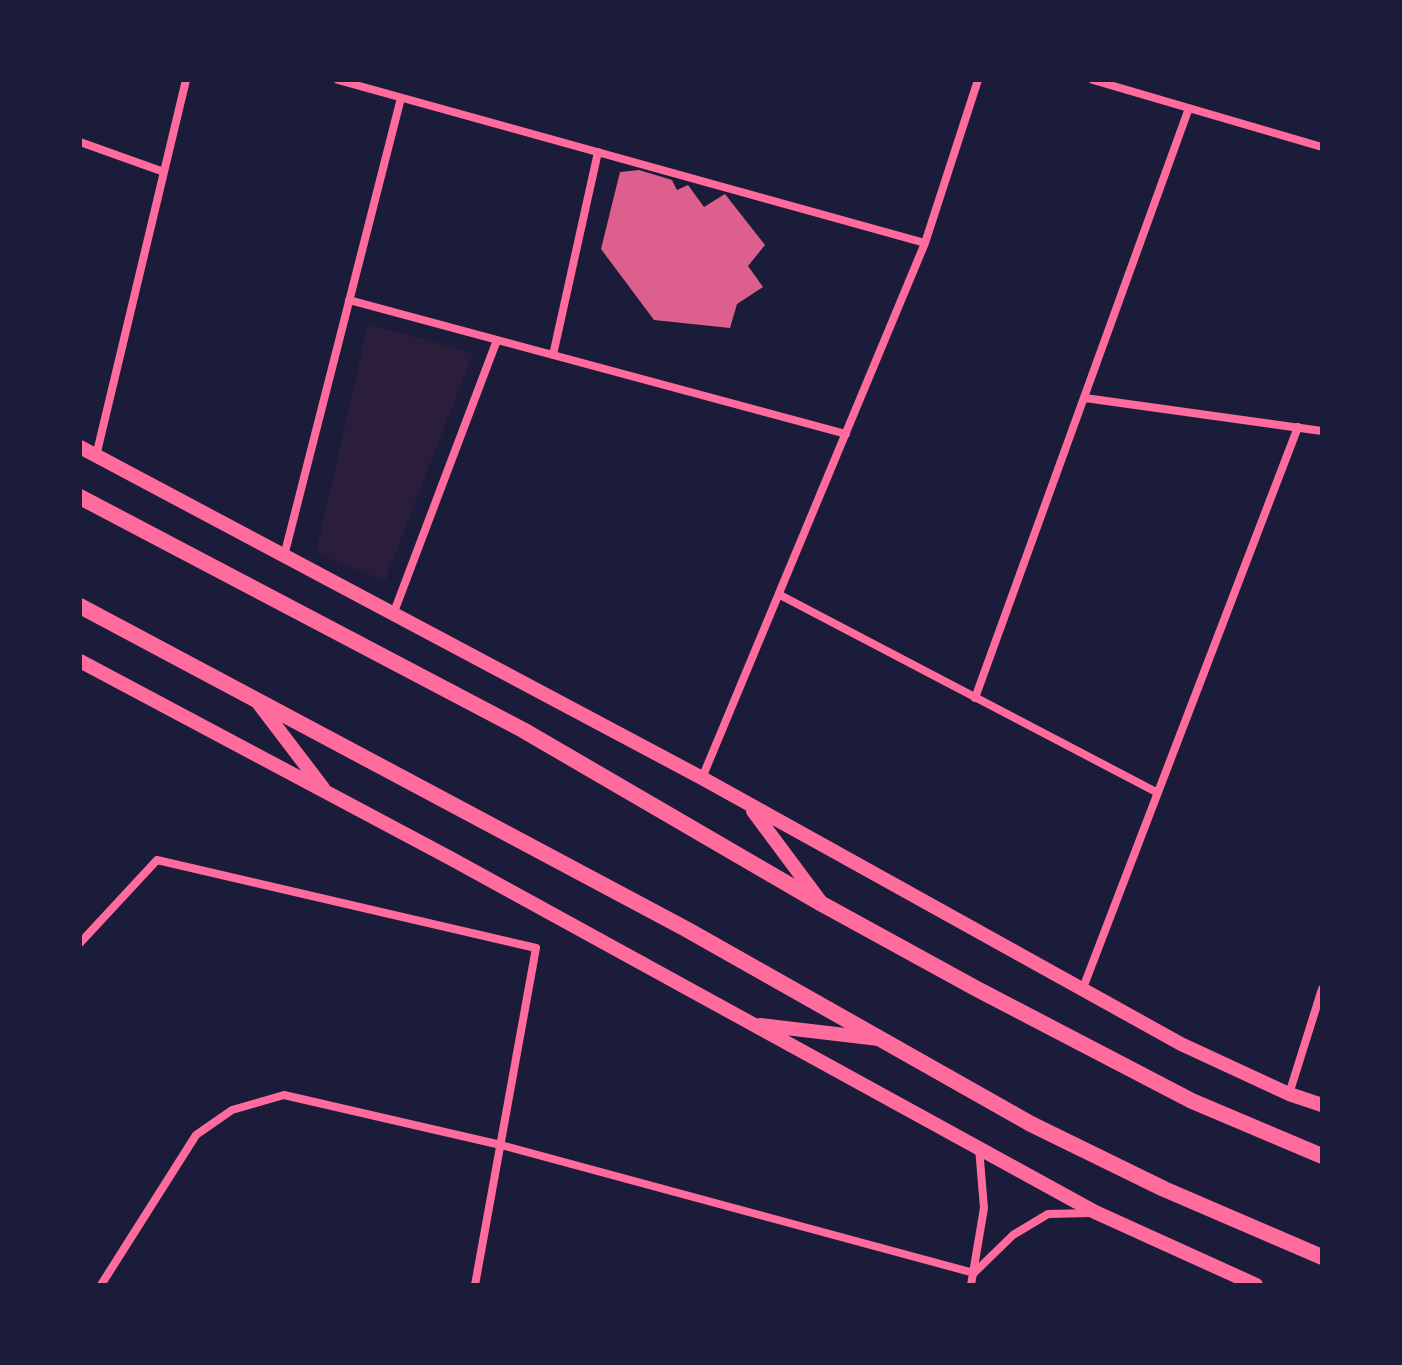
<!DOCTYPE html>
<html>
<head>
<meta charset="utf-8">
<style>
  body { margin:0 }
  #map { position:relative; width:1402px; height:1365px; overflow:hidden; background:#1b1b3a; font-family:"Fira Sans Condensed",sans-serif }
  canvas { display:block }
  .frame { position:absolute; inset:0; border:82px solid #1b1b3a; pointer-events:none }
</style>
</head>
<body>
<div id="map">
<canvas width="1402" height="1365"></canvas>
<div class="frame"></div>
</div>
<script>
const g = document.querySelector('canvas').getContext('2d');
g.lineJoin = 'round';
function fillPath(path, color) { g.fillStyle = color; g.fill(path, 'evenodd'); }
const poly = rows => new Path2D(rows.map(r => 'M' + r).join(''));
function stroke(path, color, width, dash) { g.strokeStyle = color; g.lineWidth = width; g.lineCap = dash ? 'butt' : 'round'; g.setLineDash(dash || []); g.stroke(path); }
fillPath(poly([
  [368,324,473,353,385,581,316,553]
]), '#2a1e3b');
fillPath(poly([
  [639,170,672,180,677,190,688,185,704,207,725,194,765,245,748,266,763,287,737,304,730,328,654,320,601,249,620,172]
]), '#dd5f8e');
stroke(poly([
  [338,80,925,243],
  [1093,80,1322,147],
  [80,142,164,172],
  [349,300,846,434],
  [553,355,598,152],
  [1085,398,1322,431],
  [96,456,186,80],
  [284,556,401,98],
  [780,595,1158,793],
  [394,612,497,340],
  [975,698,1189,108],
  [702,778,925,243,978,80],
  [80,943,157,860,536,948,475,1285],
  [1083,988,1298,427],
  [1289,1094,1322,989],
  [974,1273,1013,1235,1048,1214,1092,1213],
  [101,1285,196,1135,232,1110,284,1095,501,1145,974,1273],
  [971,1285,984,1208,979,1148]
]), '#ff6b9d', 8);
stroke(poly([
  [80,447,702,778,1181,1044,1289,1094,1322,1105],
  [80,661,450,858,1095,1212,1256,1285],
  [256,700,323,788],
  [753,811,820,901],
  [760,1025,879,1039]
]), '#ff6b9d', 14);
stroke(poly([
  [80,497,523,730,822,904,977,989,1192,1101,1322,1156],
  [80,606,686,929,1031,1124,1164,1189,1322,1257]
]), '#ff6b9d', 16);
</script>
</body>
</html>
